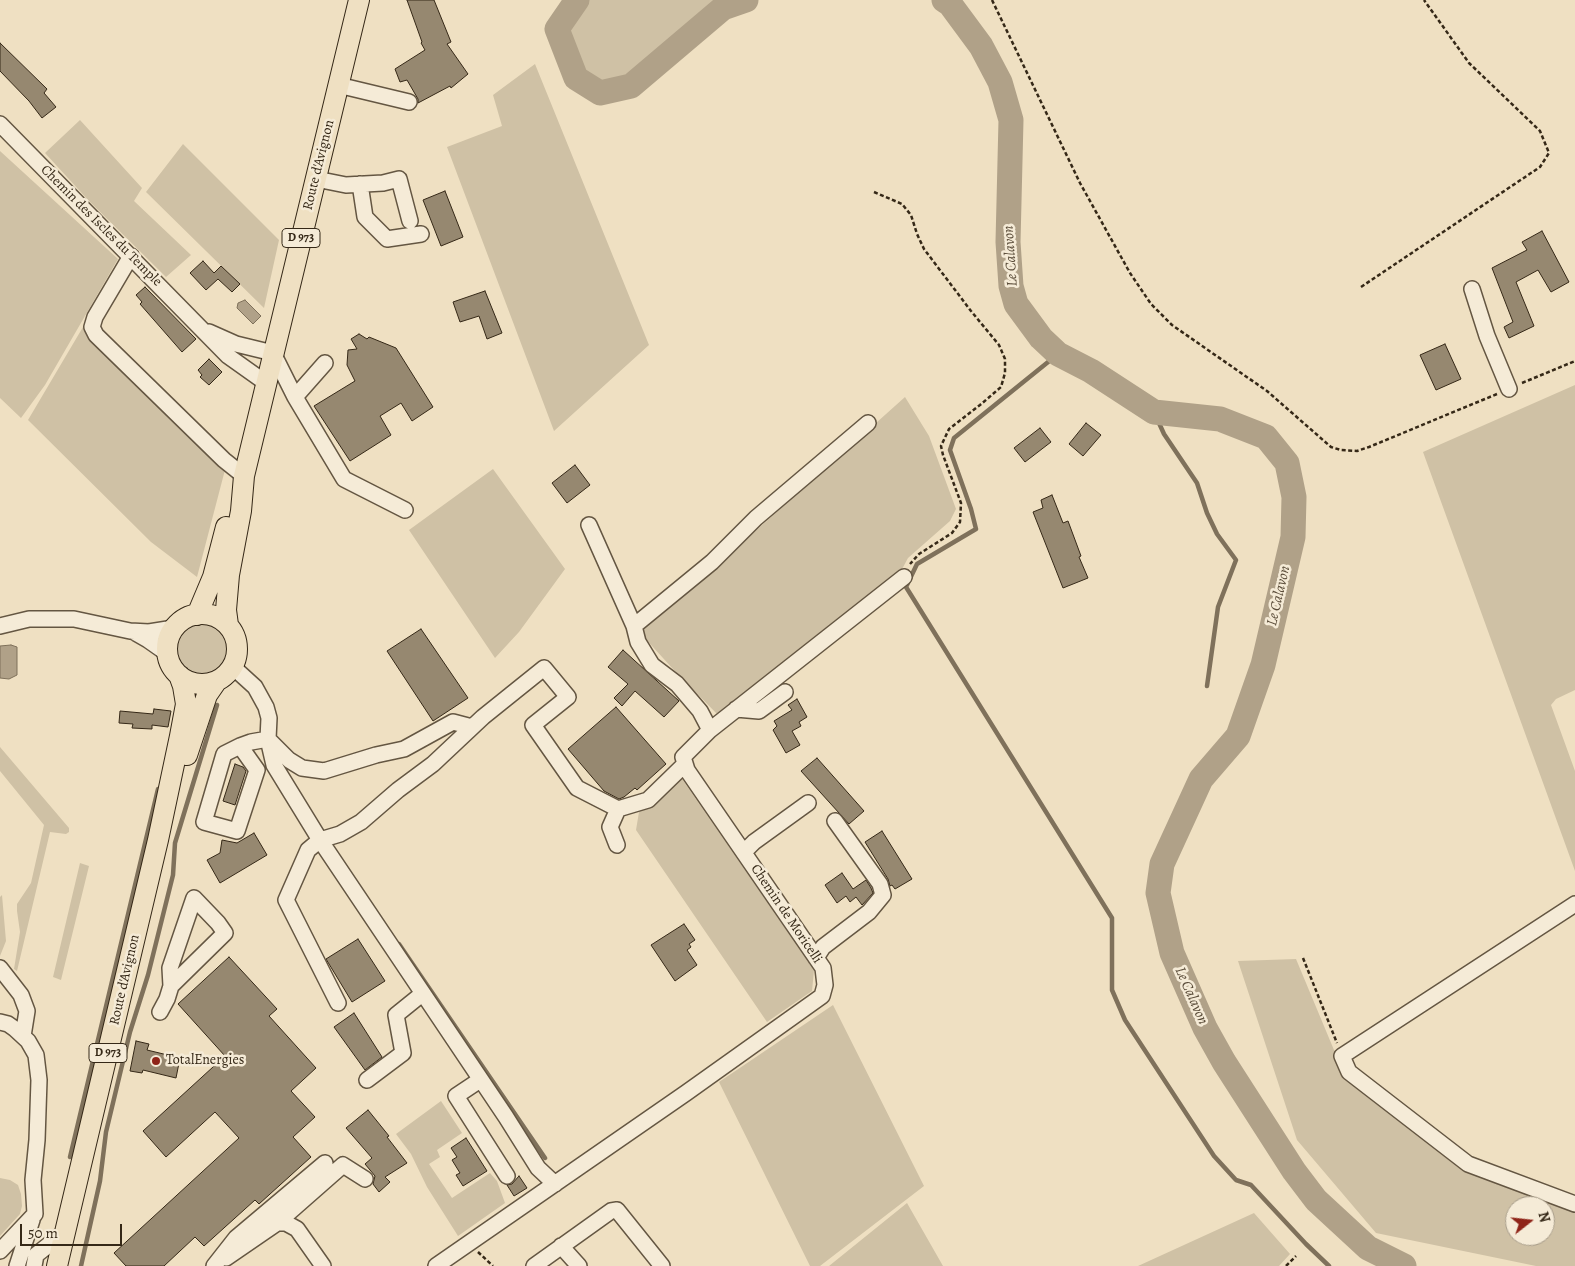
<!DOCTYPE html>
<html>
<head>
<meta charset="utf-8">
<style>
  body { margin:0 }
  #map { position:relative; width:1575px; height:1266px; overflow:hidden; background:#efe0c2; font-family:Alegreya,serif }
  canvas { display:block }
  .north { position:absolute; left:1505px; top:1196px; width:50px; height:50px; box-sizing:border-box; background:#f5ebd7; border:1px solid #a89d8a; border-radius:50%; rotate:74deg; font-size:14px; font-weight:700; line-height:20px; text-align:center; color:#352817 }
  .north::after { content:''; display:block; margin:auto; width:18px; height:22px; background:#8f2418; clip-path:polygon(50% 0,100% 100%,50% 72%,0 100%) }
  .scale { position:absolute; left:20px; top:1224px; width:102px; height:22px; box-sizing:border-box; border:2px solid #352817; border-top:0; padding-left:6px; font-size:15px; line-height:18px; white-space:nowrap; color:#352817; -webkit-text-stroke:4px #f5ebd7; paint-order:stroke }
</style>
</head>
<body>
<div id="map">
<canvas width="1575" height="1266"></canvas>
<div class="north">N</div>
<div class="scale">50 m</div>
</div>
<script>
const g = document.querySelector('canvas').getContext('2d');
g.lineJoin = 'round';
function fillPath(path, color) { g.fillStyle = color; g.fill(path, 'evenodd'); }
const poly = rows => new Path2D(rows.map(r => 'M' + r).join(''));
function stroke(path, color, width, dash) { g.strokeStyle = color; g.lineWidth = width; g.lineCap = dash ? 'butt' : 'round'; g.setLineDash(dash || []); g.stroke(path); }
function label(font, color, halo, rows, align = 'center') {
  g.font = font + ' Alegreya,serif'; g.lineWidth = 5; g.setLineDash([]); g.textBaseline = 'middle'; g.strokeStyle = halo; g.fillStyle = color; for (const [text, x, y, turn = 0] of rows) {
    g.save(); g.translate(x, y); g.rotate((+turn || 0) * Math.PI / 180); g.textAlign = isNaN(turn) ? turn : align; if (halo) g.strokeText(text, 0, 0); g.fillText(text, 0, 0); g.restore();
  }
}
fillPath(poly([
  [587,0,716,0,628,80,603,85,582,72,566,30],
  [535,64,649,345,554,431,447,147,502,126,493,95],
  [80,120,142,188,134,201,191,255,166,277,89,201,45,153],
  [183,144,279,240,264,308,146,192],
  [0,151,118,259,45,385,21,418,0,398],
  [83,327,226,466,197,577,151,542,28,420],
  [1575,385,1575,690,1556,699,1551,705,1575,771,1575,871,1423,452],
  [905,397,929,436,956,509,950,521,908,558,900,573,718,715,673,669,642,635,646,621,712,570],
  [493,469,565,569,519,632,495,658,409,530],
  '175 649a26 26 0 1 1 52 0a26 26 0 1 1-52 0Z',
  [0,747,69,828,69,832,66,834,50,832,17,971,14,969,20,932,17,911,17,904,31,883,44,825,0,771],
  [680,776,814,970,812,991,767,1022,636,830,639,812,664,793],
  [80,863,89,866,61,980,53,977],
  [2,895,6,941,0,956,0,897],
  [1296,959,1344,1074,1464,1169,1575,1209,1575,1266,1536,1266,1376,1233,1297,1140,1238,961],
  [1515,1206,1545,1206,1545,1236,1515,1236],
  [833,1005,924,1186,820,1266,810,1266,719,1082],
  [441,1101,462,1133,437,1150,440,1157,429,1164,452,1198,490,1173,497,1181,505,1203,458,1236,427,1187,411,1154,396,1134],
  [0,1178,10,1180,18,1185,21,1194,22,1206,20,1214,0,1236],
  [907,1203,943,1266,829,1266],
  [1254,1213,1290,1254,1279,1266,1138,1266]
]), '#cfc1a5');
const water = poly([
  [245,300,261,316,253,324,237,308,238,303,245,300],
  [11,645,17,647,17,675,9,679,0,678,0,646,11,645]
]);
fillPath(water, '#b0a188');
stroke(water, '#7f715b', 1);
stroke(poly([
  [1058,354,954,438,950,450,971,509,976,529,917,564,906,587,1112,918,1112,990,1125,1020,1214,1156,1236,1180,1251,1185,1306,1244,1329,1266],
  [1154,412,1164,434,1197,483,1207,513,1217,534,1236,560,1218,607,1207,686],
  [399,944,545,1158],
  [70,1157,158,789],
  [81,1266,100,1181,106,1132,130,1032,148,975,173,875,175,843,217,705]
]), '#7f715b', 4.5);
stroke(poly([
  [577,0,557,29,576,78,600,93,631,86,723,8,746,0],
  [944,0,950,4,981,46,1000,82,1011,120,1008,242,1011,286,1016,304,1041,338,1058,354,1091,371,1154,412,1220,419,1266,437,1287,463,1294,497,1293,537,1263,665,1238,736,1201,779,1162,864,1158,893,1172,953,1205,1028,1224,1062,1294,1171,1316,1200,1368,1248,1404,1266]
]), '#b0a188', 25);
const building = poly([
  [407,0,434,0,451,42,447,44,468,74,451,88,450,86,418,103,418,99,407,80,400,82,395,69,425,50,421,43,422,42,407,0],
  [0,43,47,89,44,93,56,107,42,118,29,101,0,71,0,43],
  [445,191,463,237,441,246,423,200,445,191],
  [1542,231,1569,282,1551,292,1538,270,1516,282,1534,326,1509,338,1504,327,1513,322,1492,268,1527,250,1522,242,1542,231],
  [203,261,214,273,221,266,240,284,232,292,218,279,206,290,190,273,203,261],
  [145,287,196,339,182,352,140,304,142,302,136,295,145,287],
  [485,291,502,333,487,339,479,316,460,322,453,302,485,291],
  [359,334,367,339,369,337,396,348,433,407,412,421,401,403,380,416,391,435,350,461,314,406,355,381,347,365,348,350,357,349,351,339,359,334],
  [1445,344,1461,379,1436,390,1420,355,1445,344],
  [209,359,222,372,209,385,200,377,202,375,198,370,209,359],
  [1086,423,1101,435,1083,456,1069,444,1086,423],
  [1040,428,1051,442,1025,462,1014,448,1040,428],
  [575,465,590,485,567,503,552,483,575,465],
  [1052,495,1063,523,1068,521,1081,556,1079,557,1088,578,1063,588,1033,512,1043,508,1041,500,1052,495],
  [421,629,468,698,433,721,387,651,421,629],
  [623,650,679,701,664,717,635,691,622,706,614,698,628,684,608,667,623,650],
  [797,699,807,717,799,722,801,726,792,731,800,745,786,753,773,730,777,726,774,721,792,710,788,705,797,699],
  [616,707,666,764,637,790,635,788,624,797,619,799,604,791,568,749,616,707],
  [154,709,171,711,168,727,152,725,152,729,132,728,133,724,119,723,120,711,153,714,154,709],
  [817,758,864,811,849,824,801,771,817,758],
  [235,764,243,767,246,771,235,805,223,801,235,764],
  [882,831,912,879,895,889,892,885,890,886,888,879,865,842,882,831],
  [254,833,267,855,220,883,207,860,220,853,222,840,237,843,254,833],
  [842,873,853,889,866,880,871,888,873,893,862,905,856,897,850,902,846,896,837,903,825,885,842,873],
  [684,924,695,940,689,944,691,947,687,950,697,965,675,981,651,945,684,924],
  [358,939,385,981,352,1002,326,959,358,939],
  [229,957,277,1009,269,1016,316,1068,291,1091,315,1117,293,1137,311,1157,259,1204,255,1200,204,1246,195,1237,164,1266,126,1266,114,1253,239,1138,215,1112,166,1157,143,1131,225,1056,178,1004,229,957],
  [354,1013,382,1057,365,1070,334,1027,354,1013],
  [136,1041,149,1044,147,1050,180,1058,176,1078,143,1070,142,1073,130,1071,136,1041],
  [368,1110,389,1136,387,1137,407,1163,385,1177,390,1182,379,1192,373,1184,375,1176,365,1164,372,1158,346,1128,368,1110],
  [466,1138,487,1171,463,1186,456,1175,460,1173,452,1160,457,1157,451,1148,466,1138],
  [519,1176,527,1188,514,1196,507,1185,512,1184,519,1176]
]);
fillPath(building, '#968870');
stroke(building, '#352817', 1);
const minor = poly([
  [338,85,409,102],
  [0,124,228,356,266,383],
  [316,179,346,185,383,183,399,179,410,221],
  [360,184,365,217,387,239,421,234],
  [131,256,95,317,92,327,96,335,224,460,244,476],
  [1472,289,1487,336,1509,389],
  [209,332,236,344,273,353,295,397,325,363],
  [295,397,344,479,405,510],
  [589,525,634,626,638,642,652,665,677,684,700,711,710,730],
  [0,626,29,619,74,619,130,631,149,632,174,628],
  [634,626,712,562,756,518,868,423],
  [134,632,148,640,168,654],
  [233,667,255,687,266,707,269,718,268,739,274,765,320,840,506,1117,538,1168,555,1184],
  [736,709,759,711,785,692],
  [240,746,257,770,237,831,204,822,224,754,240,746,251,742,268,739,289,760,302,768,324,771,376,755,404,749,453,722,472,727],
  [617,845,610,827,618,809],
  [744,852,754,842,808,803],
  [1575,904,1342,1056,1349,1072,1468,1164,1575,1204],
  [816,958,823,947,869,912,883,895,880,884,835,821],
  [0,968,21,995,27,1011,23,1036],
  [338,1003,286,900,308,850,320,840,340,834,361,822,398,790,433,764,483,717,544,668,568,697,533,725,577,788,618,809,648,800,685,764],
  [160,1012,167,999,171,986,170,968,194,898,218,923,225,933,171,986],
  [0,1022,8,1024,15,1029,28,1041,36,1055,39,1080,37,1140,33,1180,35,1214,0,1251],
  [367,1080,403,1053,396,1015,422,994],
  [480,1080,456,1096,507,1176],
  [277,1223,343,1165,365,1179],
  [561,1246,579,1266],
  [226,1258,277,1223,286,1223,297,1229,323,1266],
  [17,1266,32,1220],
  [34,1266,36,1255,65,1232],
  [214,1266,236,1238,325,1163],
  [436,1266,686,1093,822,996,825,985,823,968,687,770,683,757,710,730,904,577],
  [534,1266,611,1211,617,1210,662,1266]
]);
const major = poly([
  '167 649a35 35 0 1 1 70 0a35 35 0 1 1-70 0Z',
  [197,615,213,577,226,527],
  [228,625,226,610,229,575,241,511,244,476,359,0],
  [187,755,207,695,216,682],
  [57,1266,158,840,180,736,186,704,183,686,179,675]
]);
stroke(minor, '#645642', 18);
stroke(major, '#352817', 22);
stroke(poly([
  [992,0,1080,183,1130,273,1151,304,1172,325,1267,391,1331,447,1341,450,1357,451,1369,447,1497,394],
  [874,192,902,204,911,215,917,234,924,249,971,311,999,345,1005,359,1005,373,1001,387,980,405,949,429,941,446,943,455,961,503,960,522,952,533,919,554,910,564],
  [1361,287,1540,167,1549,153,1540,131,1469,63,1424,0],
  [1522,383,1575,361],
  [1303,958,1337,1043],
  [478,1252,493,1266],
  [1286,1266,1296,1256]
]), '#352817', 2.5, [4, 2.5]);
stroke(minor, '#f5ebd7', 15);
stroke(major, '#efe0c2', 20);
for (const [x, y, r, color] of [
  [156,1061,5,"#8f2418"]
]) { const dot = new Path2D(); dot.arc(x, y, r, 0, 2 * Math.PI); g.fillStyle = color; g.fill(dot); stroke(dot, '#f5ebd7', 2); }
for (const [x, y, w] of [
  [301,238,38],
  [108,1053,38]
]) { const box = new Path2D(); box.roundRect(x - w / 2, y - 9.5, w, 19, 4); g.fillStyle = '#f5ebd7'; g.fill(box); stroke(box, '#352817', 1); }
label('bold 12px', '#352817', null, [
  ["D 973",301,238],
  ["D 973",108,1053]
]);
label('14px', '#352817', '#f5ebd7', [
  ["Route d'Avignon",319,165,-76],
  ["Chemin des Iscles du Temple",101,226,45],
  ["Chemin de Moricelli",786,914,56],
  ["Route d'Avignon",125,980,-77]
]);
label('14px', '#352817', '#f5ebd7', [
  ["TotalEnergies",166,1061]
], 'left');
label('italic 15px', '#5a4c39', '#f5ebd7', [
  ["Le Calavon",1011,256,-94],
  ["Le Calavon",1279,596,-77],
  ["Le Calavon",1191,996,66]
]);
</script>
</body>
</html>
